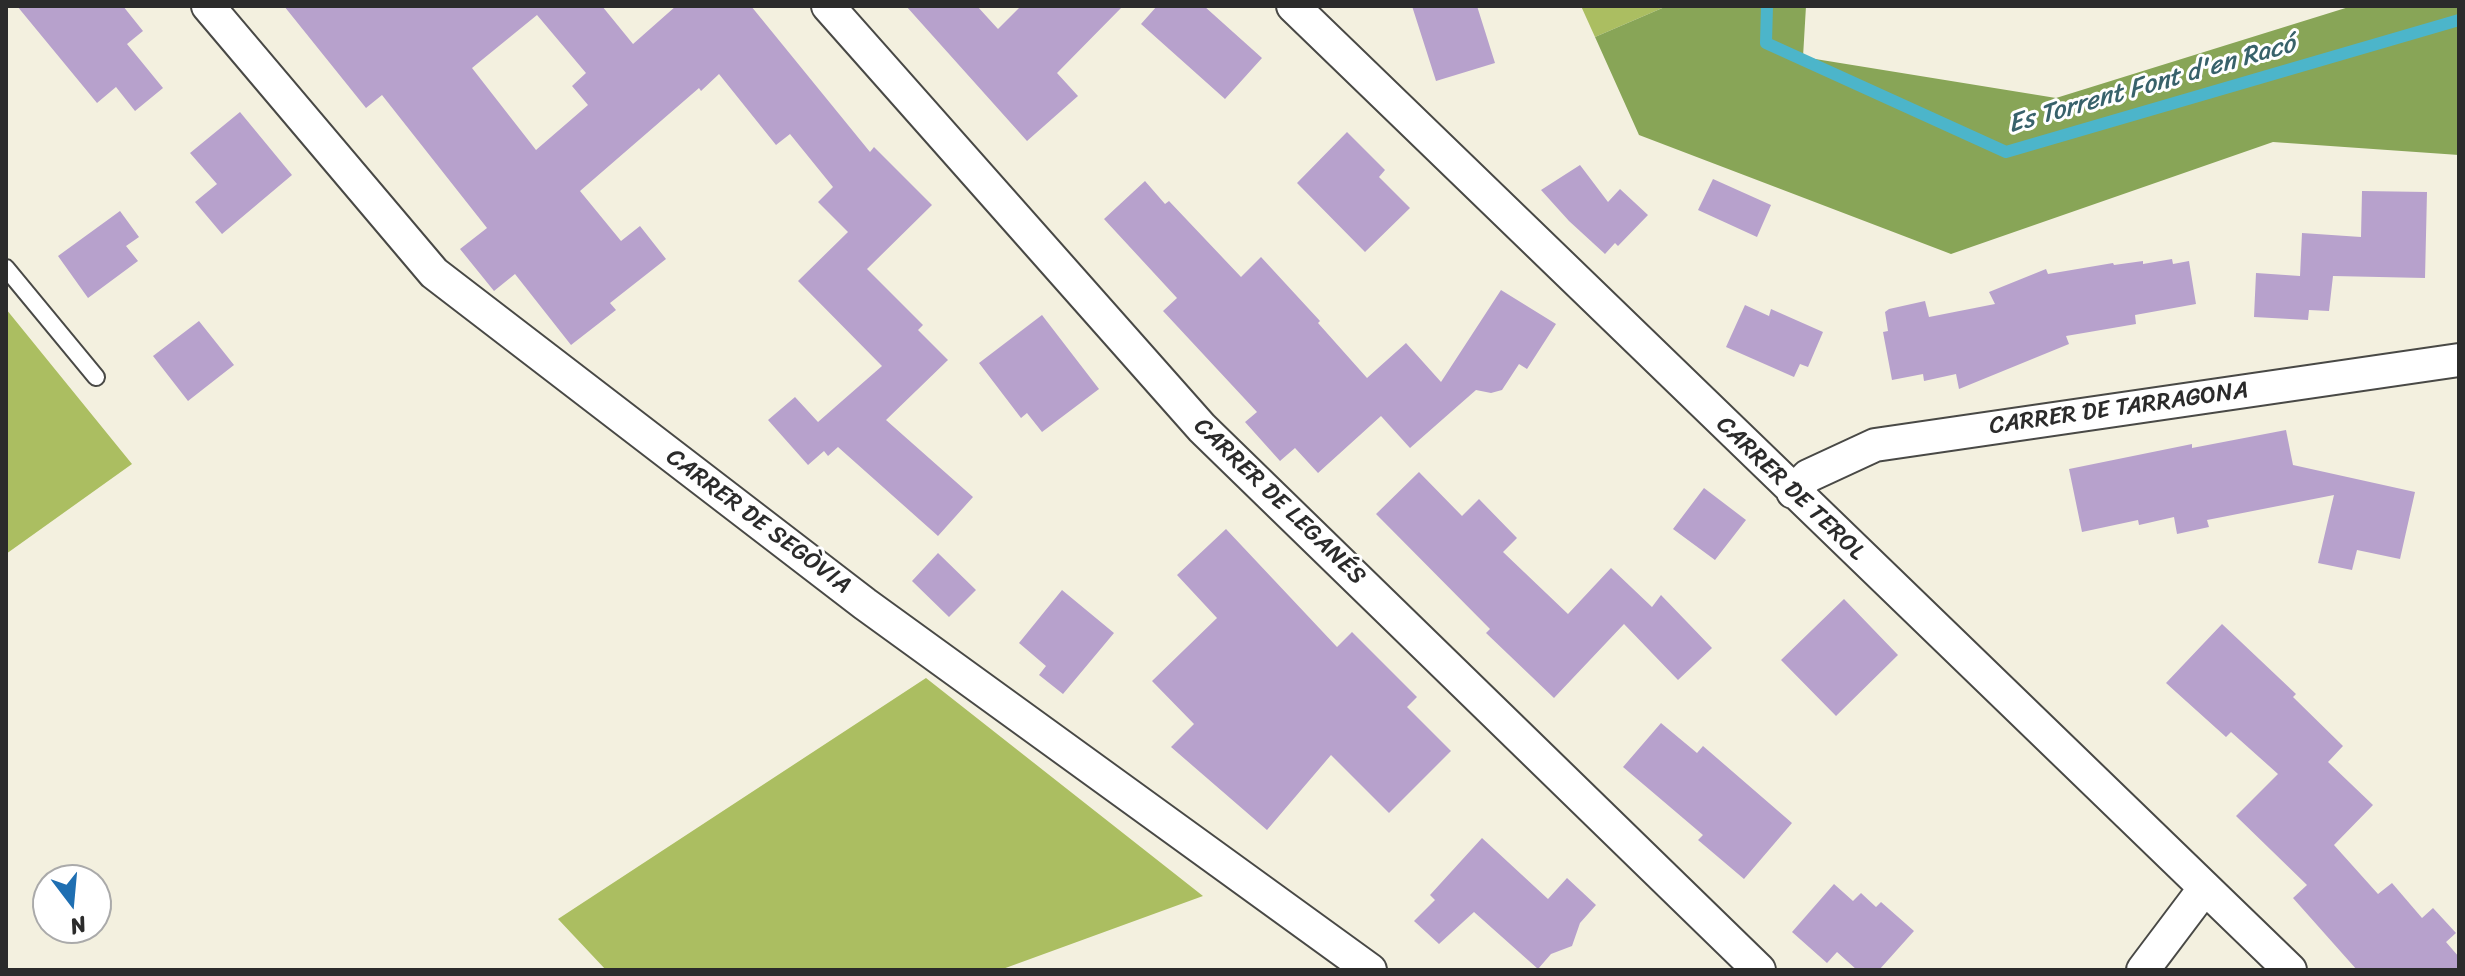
<!DOCTYPE html>
<html>
<head>
<meta charset="utf-8">
<style>
  body { margin:0 }
  #map { position:relative; width:2465px; height:976px; overflow:hidden; background:#f3f0df; font-family:Sriracha,sans-serif }
  canvas { display:block }
  .frame { position:absolute; inset:0; border:8px solid #2b2b2b; pointer-events:none }
  .north { position:absolute; left:32px; top:864px; width:80px; height:80px; box-sizing:border-box; background:#fff; border:2px solid #aaa; border-radius:50%; rotate:164deg; font-size:22px; font-weight:700; line-height:32px; text-align:center; color:#2b2b2b }
  .north::after { content:''; display:block; margin:auto; width:28px; height:36px; background:#1f6fb2; clip-path:polygon(50% 0,100% 100%,50% 72%,0 100%) }
</style>
</head>
<body>
<div id="map">
<canvas width="2465" height="976"></canvas>
<div class="frame"></div>
<div class="north">N</div>
</div>
<script>
const g = document.querySelector('canvas').getContext('2d');
g.lineJoin = 'round';
function fillPath(path, color) { g.fillStyle = color; g.fill(path, 'evenodd'); }
const poly = rows => new Path2D(rows.map(r => 'M' + r).join(''));
function stroke(path, color, width, dash) { g.strokeStyle = color; g.lineWidth = width; g.lineCap = dash ? 'butt' : 'round'; g.setLineDash(dash || []); g.stroke(path); }
function label(font, color, halo, rows, align = 'center') {
  g.font = font + ' Sriracha,sans-serif'; g.lineWidth = 6; g.setLineDash([]); g.textBaseline = 'middle'; g.strokeStyle = halo; g.fillStyle = color; for (const [text, x, y, turn = 0] of rows) {
    g.save(); g.translate(x, y); g.rotate((+turn || 0) * Math.PI / 180); g.textAlign = isNaN(turn) ? turn : align; if (halo) g.strokeText(text, 0, 0); g.fillText(text, 0, 0); g.restore();
  }
}
fillPath(poly([
  [1581,6,1667,6,1595,37],
  [6,309,132,464,6,554],
  [926,678,1203,896,1000,970,606,970,558,919]
]), '#abbe61');
fillPath(poly([
  [1667,6,1806,6,1803,57,2056,98,2352,6,2459,6,2459,155,2273,142,1951,254,1639,135,1595,37]
]), '#88a557');
stroke(poly([
  [1767,6,1766,43,2006,152,2459,20]
]), '#4cb5ca', 12);
fillPath(poly([
  [17,6,123,6,143,31,127,44,163,88,135,111,116,87,97,103],
  [284,6,602,6,633,44,676,6,751,6,870,152,874,147,932,205,867,269,923,325,918,330,948,360,886,420,973,497,938,536,838,447,828,456,824,451,808,465,768,420,795,397,818,422,882,366,798,281,848,232,818,202,833,187,790,134,776,145,719,74,701,91,699,88,580,191,621,241,640,226,666,259,610,303,616,310,571,345,515,274,494,291,460,249,487,228,382,95,366,108],
  [537,15,586,73,572,86,588,105,536,150,472,68],
  [906,6,977,6,998,29,1021,6,1123,6,1057,73,1078,96,1027,141],
  [1157,6,1204,6,1262,58,1225,99,1141,24],
  [1412,6,1477,6,1495,63,1436,81],
  [240,112,292,175,222,234,195,202,217,184,190,153],
  [1347,132,1385,170,1379,177,1410,208,1365,252,1297,183],
  [1580,165,1608,202,1620,189,1648,215,1618,246,1615,243,1605,254,1569,221,1541,190],
  [1713,179,1771,205,1757,237,1698,210],
  [1145,181,1165,204,1169,201,1241,277,1261,257,1320,321,1318,323,1367,378,1406,343,1441,382,1501,290,1556,324,1527,369,1519,364,1502,390,1491,393,1476,390,1410,448,1381,416,1318,473,1295,448,1280,461,1245,422,1257,412,1163,311,1177,298,1104,219],
  [2362,191,2427,192,2425,278,2333,276,2329,311,2309,310,2308,320,2254,317,2256,273,2300,276,2302,233,2361,237],
  [120,211,139,237,126,246,138,261,88,298,58,256],
  [2172,259,2173,264,2189,261,2196,304,2135,315,2136,324,2066,336,2069,344,1959,389,1956,374,1924,381,1923,374,1892,380,1883,332,1888,331,1885,312,1889,309,1925,301,1929,317,1995,304,1989,292,2046,269,2048,274,2113,263,2114,265,2143,261,2143,264],
  [1745,305,1769,316,1771,309,1823,332,1808,367,1800,364,1794,377,1726,347],
  [1042,315,1099,389,1042,432,1027,413,1021,418,979,363],
  [199,321,234,365,188,401,153,356],
  [2286,430,2293,465,2415,492,2400,559,2357,550,2352,570,2318,563,2334,495,2207,520,2209,527,2177,534,2174,517,2139,525,2138,520,2082,532,2069,469,2192,444,2192,448],
  [1419,472,1462,516,1479,499,1517,538,1503,552,1568,614,1611,568,1652,607,1661,595,1712,648,1678,680,1624,624,1554,698,1486,633,1490,629,1376,514],
  [1704,488,1746,520,1715,560,1673,529],
  [1226,529,1337,647,1352,632,1417,697,1407,707,1451,751,1389,813,1331,755,1267,830,1171,747,1194,724,1152,681,1217,618,1177,575],
  [938,553,976,590,949,617,912,581],
  [1062,590,1114,633,1063,694,1039,675,1046,666,1019,643],
  [1844,599,1898,655,1836,716,1781,660],
  [2222,624,2296,694,2293,697,2343,746,2328,762,2373,805,2334,845,2378,894,2392,883,2422,918,2433,908,2456,933,2446,942,2459,957,2459,970,2357,970,2293,898,2307,885,2236,816,2278,774,2231,732,2226,737,2166,683],
  [1661,723,1697,753,1703,746,1792,823,1744,879,1698,840,1703,835,1623,767],
  [1482,838,1548,899,1567,878,1596,905,1580,923,1572,946,1551,954,1538,969,1474,912,1439,944,1414,921,1435,900,1430,895],
  [1834,884,1853,901,1861,893,1876,907,1881,902,1914,931,1879,970,1857,970,1837,952,1827,963,1792,932]
]), '#b7a1cc');
const service = poly([
  [6,268,96,377]
]);
const minor = poly([
  [208,6,434,273,865,604,1370,970],
  [828,6,1202,428,1759,970],
  [1293,6,2290,970],
  [1793,492,1808,476,1875,445,2459,360],
  [2143,970,2204,889]
]);
stroke(service, '#494946', 20);
stroke(minor, '#494946', 36);
stroke(service, '#fff', 16);
stroke(minor, '#fff', 32);
label('24px', '#2b2b2b', '#fff', [
  ["CARRER DE TARRAGONA",2119,409,-8],
  ["CARRER DE TEROL",1790,489,44],
  ["CARRER DE LEGANÉS",1279,502,44],
  ["CARRER DE SEGÒVIA",758,522,37]
]);
label('italic 26px', '#38626b', '#fff', [
  ["Es Torrent Font d'en Racó",2152,85,-16]
]);
</script>
</body>
</html>
